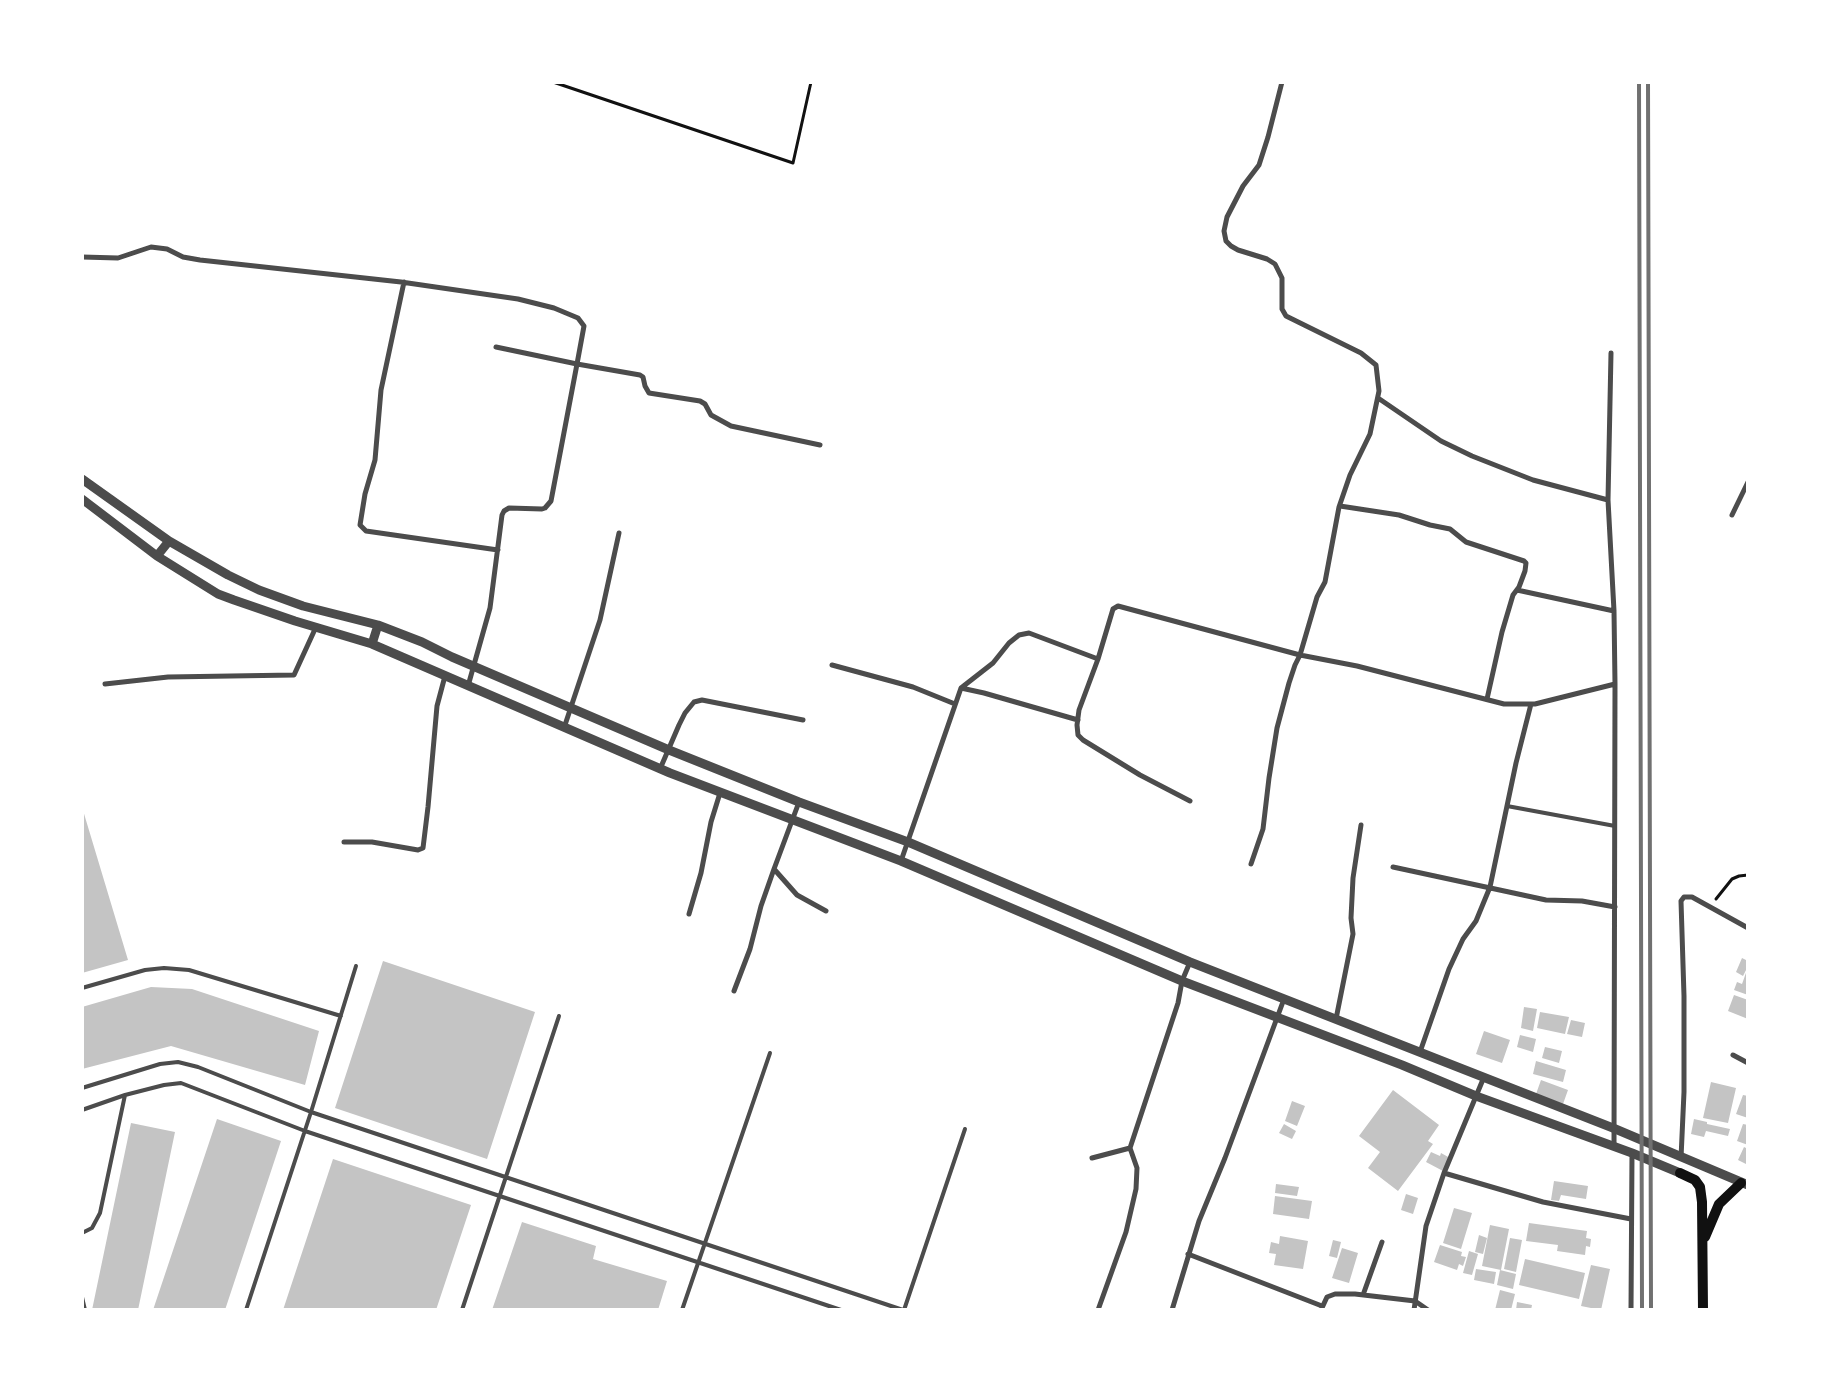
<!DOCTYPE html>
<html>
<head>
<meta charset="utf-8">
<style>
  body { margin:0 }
  #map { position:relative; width:1830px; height:1392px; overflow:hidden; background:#fff; font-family:"Titillium Web",sans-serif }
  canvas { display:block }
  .frame { position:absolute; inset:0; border:84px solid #fff; pointer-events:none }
</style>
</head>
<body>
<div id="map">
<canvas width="1830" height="1392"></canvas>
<div class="frame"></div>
</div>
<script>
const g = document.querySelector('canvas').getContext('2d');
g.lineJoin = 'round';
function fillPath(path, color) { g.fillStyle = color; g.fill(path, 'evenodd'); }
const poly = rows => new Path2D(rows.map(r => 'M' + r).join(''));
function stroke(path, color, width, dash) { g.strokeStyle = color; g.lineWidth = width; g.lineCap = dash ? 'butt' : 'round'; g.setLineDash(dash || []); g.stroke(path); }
fillPath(poly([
  [82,807,128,960,82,973],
  [1742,958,1748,961,1748,966,1743,976,1736,972],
  [383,961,535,1012,487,1159,335,1108],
  [1747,970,1748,970,1748,995,1734,990,1737,982,1742,984],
  [151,987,192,989,319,1031,305,1085,171,1046,82,1069,82,1007],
  [1734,995,1748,1000,1748,1019,1728,1011],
  [1524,1007,1537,1009,1533,1031,1521,1028],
  [1540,1012,1569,1017,1565,1034,1537,1028],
  [1571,1020,1585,1023,1582,1037,1567,1034],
  [1484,1031,1510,1040,1502,1063,1476,1054],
  [1520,1035,1536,1039,1533,1052,1517,1047],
  [1545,1047,1562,1051,1559,1063,1542,1058],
  [1536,1061,1566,1070,1563,1082,1533,1074],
  [1541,1080,1568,1090,1563,1104,1536,1094],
  [1711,1082,1736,1088,1728,1123,1703,1118],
  [1393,1090,1439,1125,1428,1141,1433,1144,1398,1191,1368,1168,1380,1152,1359,1136],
  [1743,1095,1748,1096,1748,1118,1736,1114],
  [1292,1101,1305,1106,1297,1126,1285,1121],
  [217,1119,281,1141,225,1310,153,1310],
  [1694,1119,1707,1122,1707,1124,1730,1129,1728,1136,1706,1131,1704,1137,1691,1134],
  [131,1123,175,1132,138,1310,92,1310],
  [1284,1124,1296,1131,1292,1139,1279,1133],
  [1743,1124,1748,1125,1748,1145,1737,1141],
  [1744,1147,1748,1149,1748,1165,1738,1160],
  [1431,1152,1440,1156,1441,1153,1450,1158,1443,1171,1426,1162],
  [333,1159,471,1205,436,1310,283,1310],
  [1554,1181,1588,1186,1586,1199,1561,1195,1559,1201,1551,1200],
  [1276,1184,1299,1187,1297,1196,1275,1193],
  [1406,1194,1418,1198,1413,1214,1401,1210],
  [1275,1196,1312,1201,1309,1219,1273,1214],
  [1454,1208,1472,1213,1461,1249,1443,1243],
  [522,1222,596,1246,593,1259,667,1281,658,1310,492,1310],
  [1529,1223,1587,1231,1586,1238,1591,1239,1590,1247,1586,1246,1585,1255,1557,1251,1558,1245,1526,1241],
  [1490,1225,1509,1229,1501,1270,1482,1266],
  [1479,1235,1487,1238,1483,1254,1475,1252],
  [1280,1236,1308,1241,1303,1269,1274,1265,1276,1254,1269,1253,1271,1242,1279,1244],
  [1510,1238,1522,1240,1516,1272,1504,1269],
  [1333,1240,1341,1242,1337,1258,1329,1256],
  [1440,1245,1462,1252,1461,1256,1466,1257,1463,1266,1459,1264,1457,1270,1434,1262],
  [1342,1248,1358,1253,1349,1283,1332,1278],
  [1469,1251,1478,1254,1472,1275,1463,1273],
  [1525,1259,1585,1273,1579,1299,1519,1285],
  [1591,1265,1610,1269,1601,1310,1581,1306],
  [1476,1269,1496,1272,1494,1284,1474,1280],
  [1500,1270,1516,1274,1513,1289,1497,1285],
  [1500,1290,1515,1294,1511,1310,1495,1310],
  [1517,1302,1532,1305,1531,1310,1516,1310]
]), '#c4c4c4');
stroke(poly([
  [553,82,793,163,811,82],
  [1716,899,1732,879,1739,876,1748,875]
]), '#111', 3);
stroke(poly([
  [1507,806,1615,826],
  [82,988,145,970,164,968,189,970,341,1016],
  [82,1088,160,1064,178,1062,198,1067,311,1112,903,1310],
  [82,1110,125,1095,164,1085,181,1083,305,1131,841,1310],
  [82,1233,92,1228,100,1213,125,1095],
  [82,1297,85,1310],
  [246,1310,311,1112,356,966],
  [462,1310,559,1016],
  [682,1310,770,1053],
  [904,1310,965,1129]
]), '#4c4c4c', 4);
stroke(poly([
  [82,257,118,258,151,247,167,249,183,257,200,260,401,282,518,299,554,308,578,318,584,326,577,364,496,347],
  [404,282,381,390,375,460,365,494,360,525,366,531,498,550],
  [1611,353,1608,500,1614,611,1615,684,1614,1146],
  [1378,398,1441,441,1472,456,1533,480,1608,500],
  [1340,506,1399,515,1430,525,1450,529,1466,542,1524,561,1526,563,1525,571,1519,587,1513,595,1502,632,1487,699],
  [1732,515,1748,482],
  [1517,590,1614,611],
  [1098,659,1079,710,1077,725,1078,735,1083,740,1140,775,1190,801],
  [832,665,913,687,955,704],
  [105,684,168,677,294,675,316,627],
  [468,686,490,608,502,515,504,511,509,508,542,509,545,508,551,501,577,364,640,375,643,377,645,386,649,393,700,401,705,404,711,415,731,426,820,445],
  [961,688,993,663,1009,643,1019,635,1029,633,1098,659,1113,609,1118,606,1300,655,1357,666,1504,704,1535,704,1615,684],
  [961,688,984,693,1078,720],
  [564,728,600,620,619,533],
  [660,769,679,725,685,713,694,702,702,700,803,720],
  [799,802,774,869,797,895,826,911],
  [344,842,372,842,418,850,423,848,428,807,437,706,445,676],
  [901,861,961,688],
  [1251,864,1263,829,1269,778,1277,728,1289,683,1295,665,1300,655,1317,597,1325,582,1339,507,1350,475,1370,434,1379,391,1376,365,1361,353,1286,316,1282,309,1282,278,1275,264,1267,259,1238,250,1231,246,1226,241,1224,231,1227,217,1243,186,1259,165,1268,137,1282,82],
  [1393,867,1546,900,1582,901,1615,907],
  [689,914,701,873,711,822,720,793],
  [734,991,750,949,761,906,774,869],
  [1336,1019,1353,934,1351,918,1353,878,1361,825],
  [1420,1052,1449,969,1463,939,1476,921,1490,887,1516,763,1531,704],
  [1733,1055,1748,1063],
  [1092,1158,1130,1148,1178,1003,1182,981,1190,962],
  [1681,1158,1684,1092,1684,996,1681,901,1684,897,1692,897,1748,928],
  [1444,1173,1543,1202,1631,1219],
  [1188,1254,1322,1306],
  [1363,1295,1382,1242],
  [1098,1310,1126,1232,1136,1189,1137,1168,1130,1148],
  [1172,1310,1199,1221,1225,1158,1284,999],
  [1321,1310,1327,1297,1335,1294,1355,1294,1415,1301,1428,1310],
  [1414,1310,1426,1226,1444,1173,1484,1077],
  [1631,1310,1632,1153]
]), '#4c4c4c', 5);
stroke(poly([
  [82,479,169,541,228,575,259,590,303,606,378,625,422,642,452,657,669,750,799,802,908,842,1190,962,1613,1128,1748,1185],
  [82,499,157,556,218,594,234,600,295,621,372,644,670,773,901,861,1182,981,1402,1065,1476,1096,1632,1153,1680,1173],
  [157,556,169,541],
  [372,644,378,625]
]), '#4c4c4c', 9);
stroke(poly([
  [1680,1173,1695,1180,1700,1187,1702,1202,1703,1310],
  [1705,1237,1719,1204,1741,1183]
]), '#111', 10);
stroke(poly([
  [1639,82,1642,1310],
  [1648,82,1651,1310]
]), '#707070', 4);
</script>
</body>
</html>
